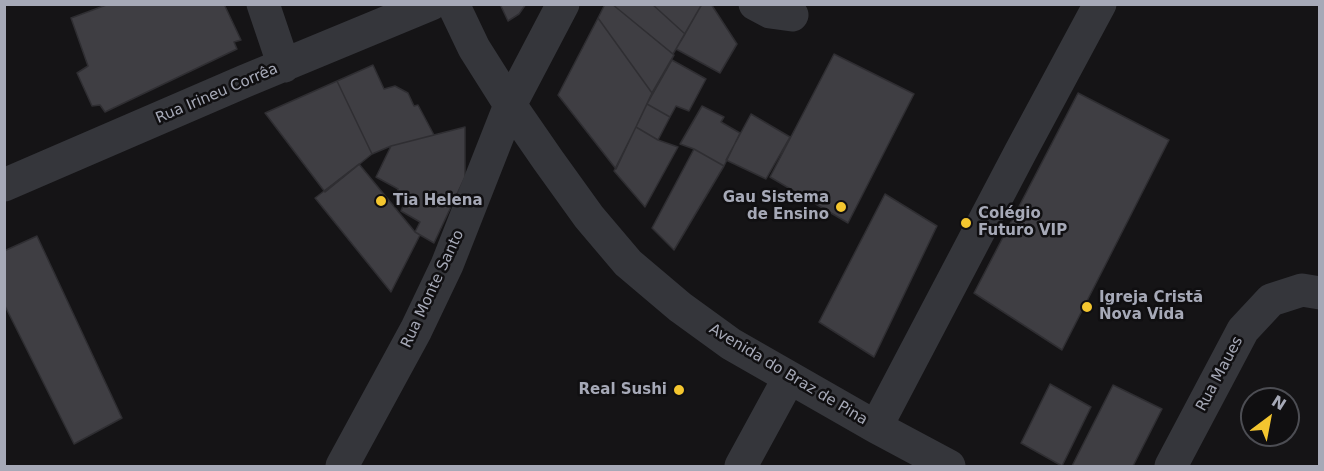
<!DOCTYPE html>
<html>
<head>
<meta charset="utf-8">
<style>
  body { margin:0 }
  #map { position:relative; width:1324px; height:471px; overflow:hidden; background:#151416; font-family:"DejaVu Sans",sans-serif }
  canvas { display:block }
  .frame { position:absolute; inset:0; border:6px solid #a6a9b7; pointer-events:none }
  .north { position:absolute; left:1240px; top:387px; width:60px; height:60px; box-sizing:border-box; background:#100f11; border:2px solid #4c4d53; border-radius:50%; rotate:32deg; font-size:16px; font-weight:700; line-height:24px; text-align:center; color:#a6a9b7 }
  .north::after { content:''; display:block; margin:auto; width:21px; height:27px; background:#f4c62f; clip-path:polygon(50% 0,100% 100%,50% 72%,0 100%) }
</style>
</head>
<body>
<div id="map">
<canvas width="1324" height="471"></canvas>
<div class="frame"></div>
<div class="north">N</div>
</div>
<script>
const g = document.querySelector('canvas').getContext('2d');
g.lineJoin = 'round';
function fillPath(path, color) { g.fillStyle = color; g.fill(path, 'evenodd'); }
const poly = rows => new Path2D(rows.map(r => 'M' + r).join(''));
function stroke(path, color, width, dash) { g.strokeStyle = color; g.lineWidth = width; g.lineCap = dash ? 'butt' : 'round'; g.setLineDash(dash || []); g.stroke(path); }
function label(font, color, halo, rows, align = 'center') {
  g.font = font + ' "DejaVu Sans",sans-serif'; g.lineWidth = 5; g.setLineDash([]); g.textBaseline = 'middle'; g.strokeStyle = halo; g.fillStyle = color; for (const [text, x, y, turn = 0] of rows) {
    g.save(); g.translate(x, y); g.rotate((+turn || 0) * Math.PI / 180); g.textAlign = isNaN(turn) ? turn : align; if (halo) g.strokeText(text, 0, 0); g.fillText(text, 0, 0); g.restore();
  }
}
const building = poly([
  [109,4,224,4,241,40,234,42,237,49,105,112,100,105,92,106,77,73,88,66,71,18,109,4],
  [500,4,526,4,519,14,508,21,500,4],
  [605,4,612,4,674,55,652,93,598,18,605,4],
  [612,4,652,4,685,34,673,54,612,4],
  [652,4,702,4,685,34,652,4],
  [702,4,711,4,737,44,720,73,676,49,702,4],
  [598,18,652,93,616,169,558,95,598,18],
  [834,54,914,94,848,223,770,177,834,54],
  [672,60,706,79,689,111,676,106,670,117,647,104,672,60],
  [373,65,384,89,395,86,408,93,414,106,418,105,434,135,391,146,372,154,337,81,373,65],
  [337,81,372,154,325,192,265,113,337,81],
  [1078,93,1169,140,1062,350,974,293,1078,93],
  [647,104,670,117,658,140,636,127,647,104],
  [702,106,724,117,721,122,740,133,724,166,694,149,680,144,702,106],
  [751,114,790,137,766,179,726,160,751,114],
  [465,127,465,177,434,243,415,232,420,222,401,211,405,201,396,195,398,189,376,177,391,146,465,127],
  [636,127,658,140,678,147,645,207,614,171,636,127],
  [694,149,724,166,674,250,652,228,694,149],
  [359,164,415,232,420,235,391,292,315,198,359,164],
  [885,194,937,226,874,357,819,322,885,194],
  [37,236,122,418,74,444,4,304,4,251,37,236],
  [1050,384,1091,407,1062,466,1021,443,1050,384],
  [1113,385,1162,409,1133,466,1072,466,1113,385]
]);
fillPath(building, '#3f3e43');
stroke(building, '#2f2e32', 1.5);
stroke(poly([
  [263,4,284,66],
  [453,4,474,48,510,105,548,160,589,217,628,263,680,307,731,344,876,427,949,466],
  [755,4,770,12,792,15],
  [4,185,245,81,431,4],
  [876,427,1021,151,1100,4],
  [342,466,416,330,447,265,510,105,563,4],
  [741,466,789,378],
  [1171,466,1243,330,1271,300,1302,290,1320,293]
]), '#35363b', 33);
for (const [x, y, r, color] of [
  [381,201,6,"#f4c62f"],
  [841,207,6,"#f4c62f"],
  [966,223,6,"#f4c62f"],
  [1087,307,6,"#f4c62f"],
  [679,390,6,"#f4c62f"]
]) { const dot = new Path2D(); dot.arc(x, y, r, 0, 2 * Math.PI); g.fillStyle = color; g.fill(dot); stroke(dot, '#100f11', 2); }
label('15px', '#a6a9b7', '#100f11', [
  ["Rua Irineu Corrêa",217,94,-23],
  ["Rua Monte Santo",433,289,-65],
  ["Rua Maues",1220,374,-62],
  ["Avenida do Braz de Pina",788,375,31]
]);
label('bold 15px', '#a6a9b7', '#100f11', [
  ["Gau Sistema",829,198,"right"],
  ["de Ensino",829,215,"right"],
  ["Tia Helena",393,201],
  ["Colégio",978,214],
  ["Futuro VIP",978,231],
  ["Igreja Cristã",1099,298],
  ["Nova Vida",1099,315],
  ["Real Sushi",667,390,"right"]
], 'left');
</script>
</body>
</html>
